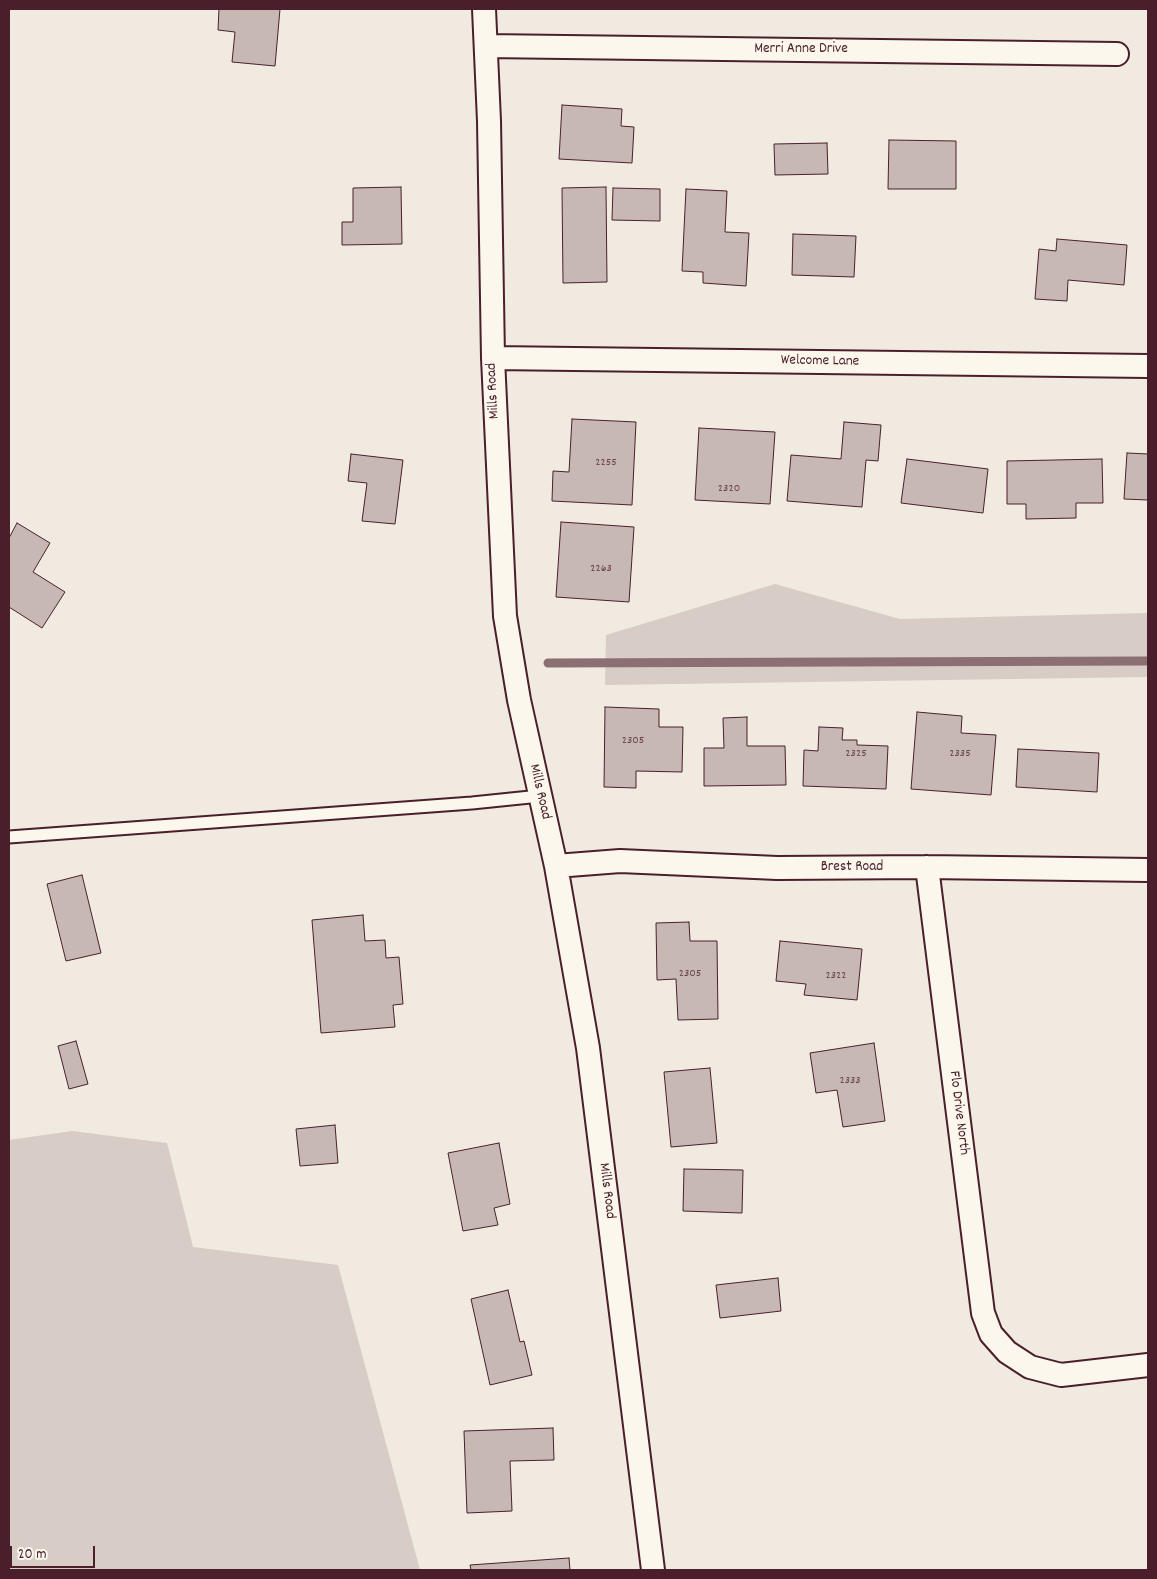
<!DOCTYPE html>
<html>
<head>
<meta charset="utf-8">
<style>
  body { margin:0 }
  #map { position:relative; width:1157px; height:1579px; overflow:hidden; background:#f0eae0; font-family:Dekko,sans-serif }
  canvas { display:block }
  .frame { position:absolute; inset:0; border:10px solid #4a1f2b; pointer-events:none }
  .scale { position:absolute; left:10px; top:1546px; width:85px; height:22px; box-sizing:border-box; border:2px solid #4a1f2b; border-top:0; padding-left:6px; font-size:15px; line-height:18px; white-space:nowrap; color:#4a1f2b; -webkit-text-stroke:4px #fbf7ec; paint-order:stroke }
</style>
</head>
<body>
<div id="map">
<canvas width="1157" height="1579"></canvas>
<div class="frame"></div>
<div class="scale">20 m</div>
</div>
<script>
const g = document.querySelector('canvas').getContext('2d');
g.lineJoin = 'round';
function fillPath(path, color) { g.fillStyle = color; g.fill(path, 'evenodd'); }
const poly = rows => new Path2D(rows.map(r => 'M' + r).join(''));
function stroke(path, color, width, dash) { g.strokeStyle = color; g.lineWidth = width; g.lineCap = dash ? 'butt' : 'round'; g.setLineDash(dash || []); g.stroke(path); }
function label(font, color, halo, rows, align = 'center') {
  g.font = font + ' Dekko,sans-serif'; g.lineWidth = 4; g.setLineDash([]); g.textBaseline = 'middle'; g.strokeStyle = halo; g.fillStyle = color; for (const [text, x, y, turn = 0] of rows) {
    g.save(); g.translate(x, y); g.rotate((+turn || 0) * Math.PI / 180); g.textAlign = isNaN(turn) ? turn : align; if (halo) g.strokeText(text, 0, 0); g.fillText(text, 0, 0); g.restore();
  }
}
fillPath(poly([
  [775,584,900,619,1148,613,1148,677,605,685,606,635],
  [72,1131,167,1143,193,1247,338,1265,420,1570,9,1570,9,1140]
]), '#d8ccc6');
stroke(poly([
  [548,663,1148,661]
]), '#8c6f72', 9);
const building = poly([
  [219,9,280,9,275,66,232,62,235,32,218,30,219,9],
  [562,105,622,109,621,126,634,127,632,163,559,159,562,105],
  [889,140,956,141,956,189,888,189,889,140],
  [827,143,828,174,775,175,774,144,827,143],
  [401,187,402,244,342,245,342,222,353,222,353,188,401,187],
  [606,187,607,282,563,283,562,188,606,187],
  [613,188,660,189,660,221,612,220,613,188],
  [686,189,727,191,725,232,749,233,746,286,703,283,703,272,682,271,686,189],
  [793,234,856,236,854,277,792,275,793,234],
  [1057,239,1127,245,1124,285,1068,280,1067,301,1035,299,1039,249,1056,251,1057,239],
  [572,419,636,422,632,505,552,501,553,471,569,472,572,419],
  [844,422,881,425,878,461,866,460,862,507,787,501,791,455,841,459,844,422],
  [699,428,775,432,770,504,695,500,699,428],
  [1127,453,1148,454,1148,500,1124,499,1127,453],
  [351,454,403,460,395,524,362,521,367,483,348,481,351,454],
  [907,459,988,469,983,513,901,503,907,459],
  [1102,459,1103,503,1076,503,1076,518,1026,519,1026,504,1007,504,1007,461,1102,459],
  [561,522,634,527,629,602,556,597,561,522],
  [17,523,50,543,33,572,65,592,42,628,9,607,9,538,17,523],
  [605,707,659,709,659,727,683,727,682,772,636,771,636,788,604,787,605,707],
  [917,712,962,716,961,733,996,735,991,795,911,789,917,712],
  [747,717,747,746,785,746,786,785,704,786,704,748,724,748,723,718,747,717],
  [819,727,843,728,842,740,857,740,857,745,888,746,886,789,803,786,804,750,818,751,819,727],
  [1018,749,1099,753,1097,792,1016,787,1018,749],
  [82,875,101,953,66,961,47,884,82,875],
  [363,915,365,941,385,940,386,958,399,957,403,1004,393,1005,395,1027,321,1033,312,920,363,915],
  [689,922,690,941,717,941,718,1019,678,1020,676,979,657,980,656,923,689,922],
  [780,941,862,949,857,1000,804,995,806,984,776,981,780,941],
  [76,1041,88,1084,69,1089,58,1046,76,1041],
  [874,1043,885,1121,843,1127,837,1090,816,1093,810,1053,874,1043],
  [710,1068,717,1143,671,1147,664,1072,710,1068],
  [335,1125,338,1163,300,1166,296,1129,335,1125],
  [499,1143,510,1204,494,1208,498,1225,463,1231,448,1153,499,1143],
  [684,1169,743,1170,742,1213,683,1211,684,1169],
  [778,1278,781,1311,720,1318,716,1285,778,1278],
  [508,1290,520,1342,524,1341,532,1375,490,1385,471,1299,508,1290],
  [553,1428,554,1460,510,1461,512,1511,467,1513,464,1431,553,1428],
  [569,1558,570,1570,471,1570,470,1565,569,1558]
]);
fillPath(building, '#c8b8b3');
stroke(building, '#4a1f2b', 1);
const lane = poly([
  [9,837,472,803,540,796]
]);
const street = poly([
  [484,9,489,121,493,358,505,616,519,700,556,866,588,1048,653,1570],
  [486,46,1117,54],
  [493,358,1148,366],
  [556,866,620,861,777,868,927,867,1148,870],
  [927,867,983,1313,991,1334,1007,1352,1030,1367,1061,1375,1148,1365]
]);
stroke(lane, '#4a1f2b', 15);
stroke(street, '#4a1f2b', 26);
stroke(lane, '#fbf7ec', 11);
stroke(street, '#fbf7ec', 22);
label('12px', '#6a454d', null, [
  ["2255",606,463],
  ["2320",729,489],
  ["2263",601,569],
  ["2305",633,741],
  ["2325",856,754],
  ["2335",960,754],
  ["2305",690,974],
  ["2322",836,976],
  ["2333",850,1081]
]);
label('15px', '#4a1f2b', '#fbf7ec', [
  ["Merri Anne Drive",801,50],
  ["Welcome Lane",820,362,1],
  ["Mills Road",494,391,-93],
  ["Mills Road",539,792,77],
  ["Brest Road",852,868],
  ["Flo Drive North",958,1113,83],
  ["Mills Road",606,1191,83]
]);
</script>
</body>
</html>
